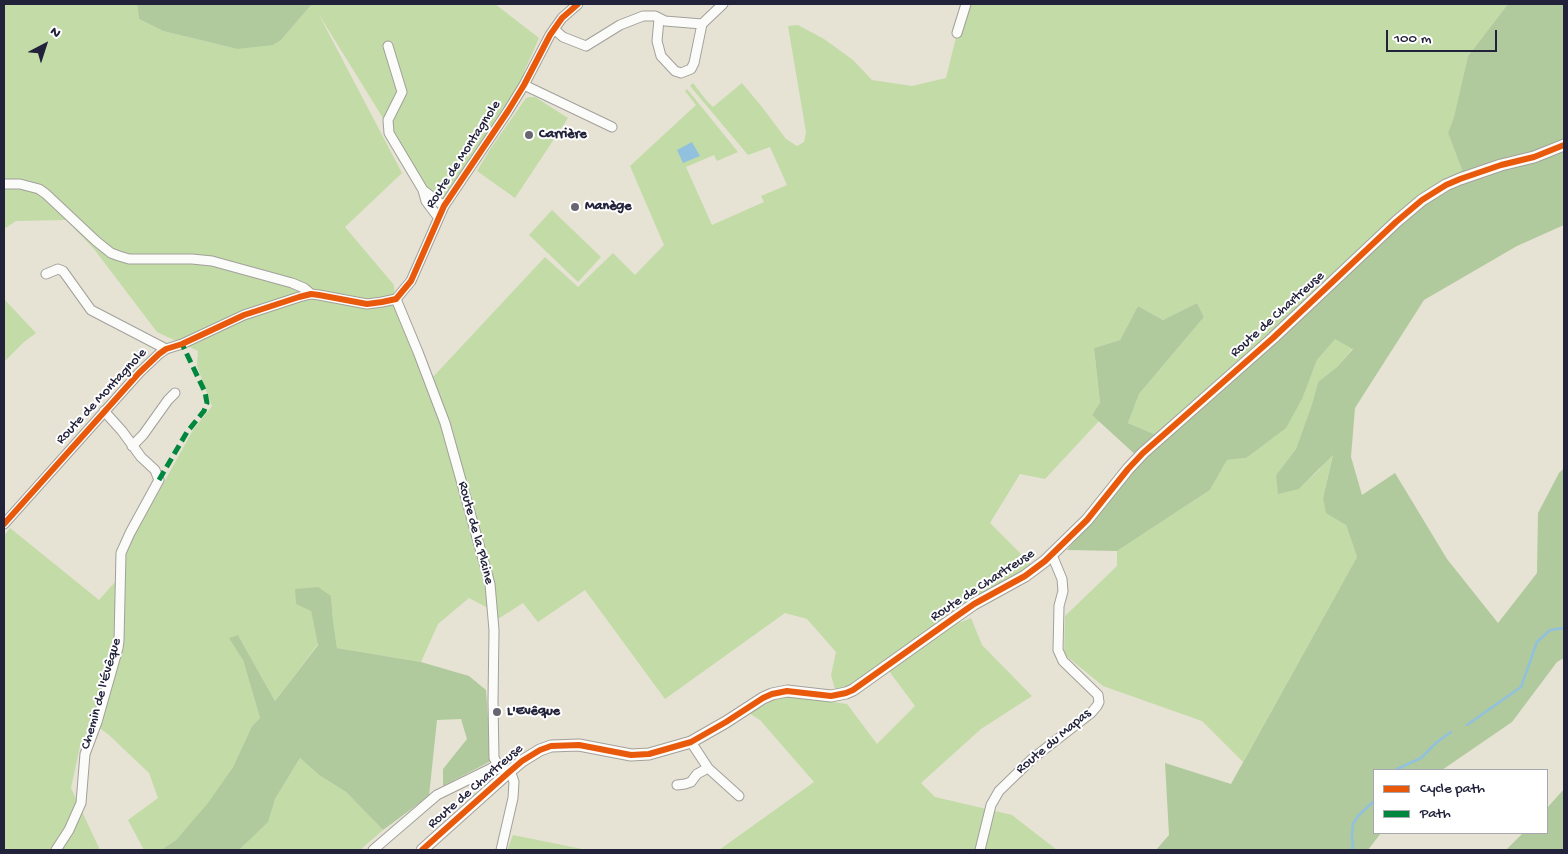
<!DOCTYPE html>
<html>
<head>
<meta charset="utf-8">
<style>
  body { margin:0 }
  #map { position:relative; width:1568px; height:854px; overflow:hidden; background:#e6e3d4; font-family:"Gochi Hand",sans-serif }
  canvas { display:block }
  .frame { position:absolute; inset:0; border:5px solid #22223b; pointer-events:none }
  .legend { position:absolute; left:1373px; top:769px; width:175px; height:65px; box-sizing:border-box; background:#fff; border:1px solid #a7a7b1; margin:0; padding:6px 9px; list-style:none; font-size:15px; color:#22223b }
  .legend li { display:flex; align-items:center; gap:10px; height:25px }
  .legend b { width:25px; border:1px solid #a7a7b1 }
  .north { position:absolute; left:20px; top:20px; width:50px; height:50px; -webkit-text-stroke:4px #fff; paint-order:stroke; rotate:40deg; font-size:14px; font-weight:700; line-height:20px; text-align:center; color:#22223b }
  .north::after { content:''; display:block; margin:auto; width:18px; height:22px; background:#22223b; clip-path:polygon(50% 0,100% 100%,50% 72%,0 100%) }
  .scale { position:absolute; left:1386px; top:30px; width:111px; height:22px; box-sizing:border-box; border:2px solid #22223b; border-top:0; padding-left:6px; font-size:15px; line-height:18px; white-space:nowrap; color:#22223b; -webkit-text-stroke:4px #fff; paint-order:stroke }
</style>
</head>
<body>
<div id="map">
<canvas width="1568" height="854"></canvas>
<div class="frame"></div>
<ul class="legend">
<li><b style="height:6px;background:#e8590c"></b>Cycle path</li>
<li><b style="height:6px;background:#00873e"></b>Path</li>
</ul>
<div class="north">N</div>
<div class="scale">100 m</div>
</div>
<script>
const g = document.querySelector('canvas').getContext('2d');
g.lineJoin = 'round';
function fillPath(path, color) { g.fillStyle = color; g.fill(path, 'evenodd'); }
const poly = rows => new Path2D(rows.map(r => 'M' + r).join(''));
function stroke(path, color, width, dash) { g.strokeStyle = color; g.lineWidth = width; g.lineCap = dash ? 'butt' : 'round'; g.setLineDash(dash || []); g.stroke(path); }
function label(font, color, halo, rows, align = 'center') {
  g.font = font + ' "Gochi Hand",sans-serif'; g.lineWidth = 4; g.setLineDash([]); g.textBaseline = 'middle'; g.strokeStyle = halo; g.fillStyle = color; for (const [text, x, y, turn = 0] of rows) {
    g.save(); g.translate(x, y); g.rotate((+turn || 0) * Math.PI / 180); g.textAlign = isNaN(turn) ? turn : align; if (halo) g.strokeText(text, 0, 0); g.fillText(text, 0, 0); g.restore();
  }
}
fillPath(poly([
  [4,4,137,4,139,19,163,31,237,49,281,40,312,4,495,4,539,38,524,72,527,75,450,196,442,199,425,186,318,13,402,173,345,227,394,285,395,309,441,423,474,543,490,609,469,598,438,624,421,662,337,648,333,620,331,596,311,610,318,644,275,701,238,635,243,660,260,718,252,726,233,767,208,804,176,840,161,850,144,850,128,820,158,798,149,773,109,735,101,729,88,730,80,746,71,788,100,850,4,850,4,840,5,838,4,836,4,536,10,528,99,600,115,582,133,538,193,430,212,406,197,366,198,351,157,332,94,249,66,220,16,221,4,229],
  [949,4,1508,4,1468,56,1454,118,1448,133,1462,170,1154,434,1128,423,1139,394,1204,317,1197,303,1163,320,1138,306,1120,340,1094,348,1100,404,1092,415,1099,421,1045,479,1020,474,990,523,1033,566,904,647,848,687,835,689,831,675,836,652,807,619,785,613,665,699,585,590,538,622,523,603,498,619,493,584,432,378,545,257,578,287,613,253,635,275,664,245,630,166,696,105,685,91,687,89,738,152,717,161,714,155,686,167,712,225,764,202,761,196,787,185,770,147,748,155,690,86,693,83,706,100,713,107,742,83,762,107,786,139,797,146,804,142,806,132,788,26,798,25,824,39,853,60,872,80,912,86,946,78,964,5],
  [529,97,535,97,568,118,515,198,477,171,491,148,526,98],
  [552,210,601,257,578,282,529,235],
  [4,299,36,333,24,342,4,362],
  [1335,338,1353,348,1337,367,1318,382,1312,404,1296,449,1276,475,1299,489,1318,471,1333,454,1323,498,1346,525,1357,557,1243,762,1202,721,1103,686,1064,654,1065,616,1117,566,1117,551,1210,490,1227,460,1246,458,1303,397,1317,360],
  [971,618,982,645,1032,696,981,729,921,783,935,797,1012,815,1057,850,719,850,814,782,760,720,749,713,783,695,847,704,877,744,915,706,889,671,956,624],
  [300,758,319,775,346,792,383,830,360,850,239,850,267,822,275,799],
  [513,835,587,850,507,850]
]), '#c2dba7');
fillPath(poly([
  [137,4,312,4,281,40,273,45,237,49,163,31,139,19],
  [1508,4,1564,4,1564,225,1517,246,1424,300,1355,408,1351,457,1362,495,1395,473,1447,559,1498,623,1537,573,1538,513,1559,473,1564,468,1564,658,1557,662,1512,722,1442,770,1374,770,1374,833,1381,833,1368,850,1156,850,1169,835,1165,763,1231,784,1357,557,1346,525,1326,513,1323,498,1333,455,1299,489,1278,494,1276,475,1296,449,1312,404,1318,382,1337,367,1353,349,1335,339,1317,360,1303,397,1286,428,1246,458,1227,460,1210,490,1117,551,1067,550,1139,458,1092,415,1100,403,1094,348,1120,340,1138,306,1163,320,1197,303,1204,317,1139,394,1128,423,1154,434,1462,170,1448,133,1454,117,1468,56],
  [318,587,331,596,333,620,337,648,421,662,469,676,486,690,491,761,443,786,443,769,467,739,461,719,437,720,429,796,383,830,346,792,319,775,300,758,275,799,268,822,239,850,161,850,176,840,208,803,233,767,252,726,260,718,243,660,229,638,238,635,275,701,318,645,311,611,296,604,295,589],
  [1564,789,1564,850,1506,850,1523,833,1547,833,1547,808]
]), '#b0ca9d');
fillPath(poly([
  [692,142,700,156,683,163,677,150]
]), '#92c1de');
stroke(poly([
  [1467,725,1521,687,1537,642,1550,630,1564,628],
  [1395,770,1421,758,1437,742,1451,732],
  [1351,850,1353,847,1352,834,1353,824,1358,816,1374,801]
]), '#92c1de', 2.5);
const minor = poly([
  [659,19,657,41,661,56,675,71,681,73,691,69,694,63,702,24],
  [554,29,563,37,586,46,620,25,643,16,655,16,665,21,702,24,723,4],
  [957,33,966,4],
  [388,46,402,92,388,120,389,133,423,190,426,201,438,217],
  [524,85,612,127],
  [4,184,20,184,39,189,46,194,96,241,111,253,119,256,129,259,192,259,212,261,292,283,304,288,311,294],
  [423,190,444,206],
  [46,274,58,269,63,271,91,310,166,349],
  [396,299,418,352,445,423,490,584,494,630,493,702,494,758,498,765,512,776,514,782,513,798,501,850],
  [132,446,143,435,168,400,175,393],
  [4,524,139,373,159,354,166,349,182,344,244,315,299,297,311,294,319,295,367,304,382,302,396,299,411,281,444,206,508,111,524,85,550,35,562,18,578,4],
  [691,742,708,768,739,796],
  [677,785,685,784,691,782,697,774,708,768],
  [56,850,69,830,81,803,85,754,97,722,118,648,119,641,121,553,130,533,159,480,155,470,141,457,122,431,104,411],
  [373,850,437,795,498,765],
  [980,850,991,805,999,791,1032,759,1091,713,1097,706,1099,702,1098,695,1063,661,1058,650,1059,606,1063,591,1062,579,1052,555]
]);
const major = poly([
  [422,850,508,773,522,761,540,750,551,746,579,745,631,755,649,754,691,742,726,722,763,698,772,694,787,691,831,696,846,693,853,690,954,618,974,604,1025,576,1045,561,1087,520,1128,469,1143,453,1273,338,1396,222,1422,200,1446,185,1460,179,1501,165,1534,157,1564,145]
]);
stroke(minor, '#a2a09b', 11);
stroke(major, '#a2a09b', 13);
stroke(minor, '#fbfbf9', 9);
stroke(major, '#fbfbf9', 11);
stroke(poly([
  [159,480,187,432,204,411,207,403,205,392,182,344]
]), '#00873e', 5, [10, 5]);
stroke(poly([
  [4,524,139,373,159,354,166,349,182,344,244,315,299,297,311,294,319,295,367,304,382,302,396,299,411,281,444,206,508,111,524,85,550,35,562,18,578,4],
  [422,850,508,773,522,761,540,750,551,746,579,745,631,755,649,754,691,742,726,722,763,698,772,694,787,691,831,696,846,693,853,690,954,618,974,604,1025,576,1045,561,1087,520,1128,469,1143,453,1273,338,1396,222,1422,200,1446,185,1460,179,1501,165,1534,157,1564,145]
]), '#e8590c', 6);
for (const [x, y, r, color] of [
  [529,135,5,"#676671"],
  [575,207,5,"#676671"],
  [497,712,5,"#676671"]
]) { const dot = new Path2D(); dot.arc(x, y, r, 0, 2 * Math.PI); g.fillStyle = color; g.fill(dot); stroke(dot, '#fff', 2); }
label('bold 14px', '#22223b', '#fff', [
  ["Carrière",539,135],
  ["Manège",585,207],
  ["L'Evêque",507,712]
], 'left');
label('14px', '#22223b', '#fff', [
  ["Route de Montagnole",464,155,-57],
  ["Route de Chartreuse",1278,315,-42],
  ["Route de Montagnole",102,397,-47],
  ["Route de la Plaine",475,533,75],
  ["Route de Chartreuse",983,586,-33],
  ["Chemin de l'Évêque",102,694,-74],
  ["Route du Mapas",1054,742,-40],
  ["Route de Chartreuse",476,787,-41]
]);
</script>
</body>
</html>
